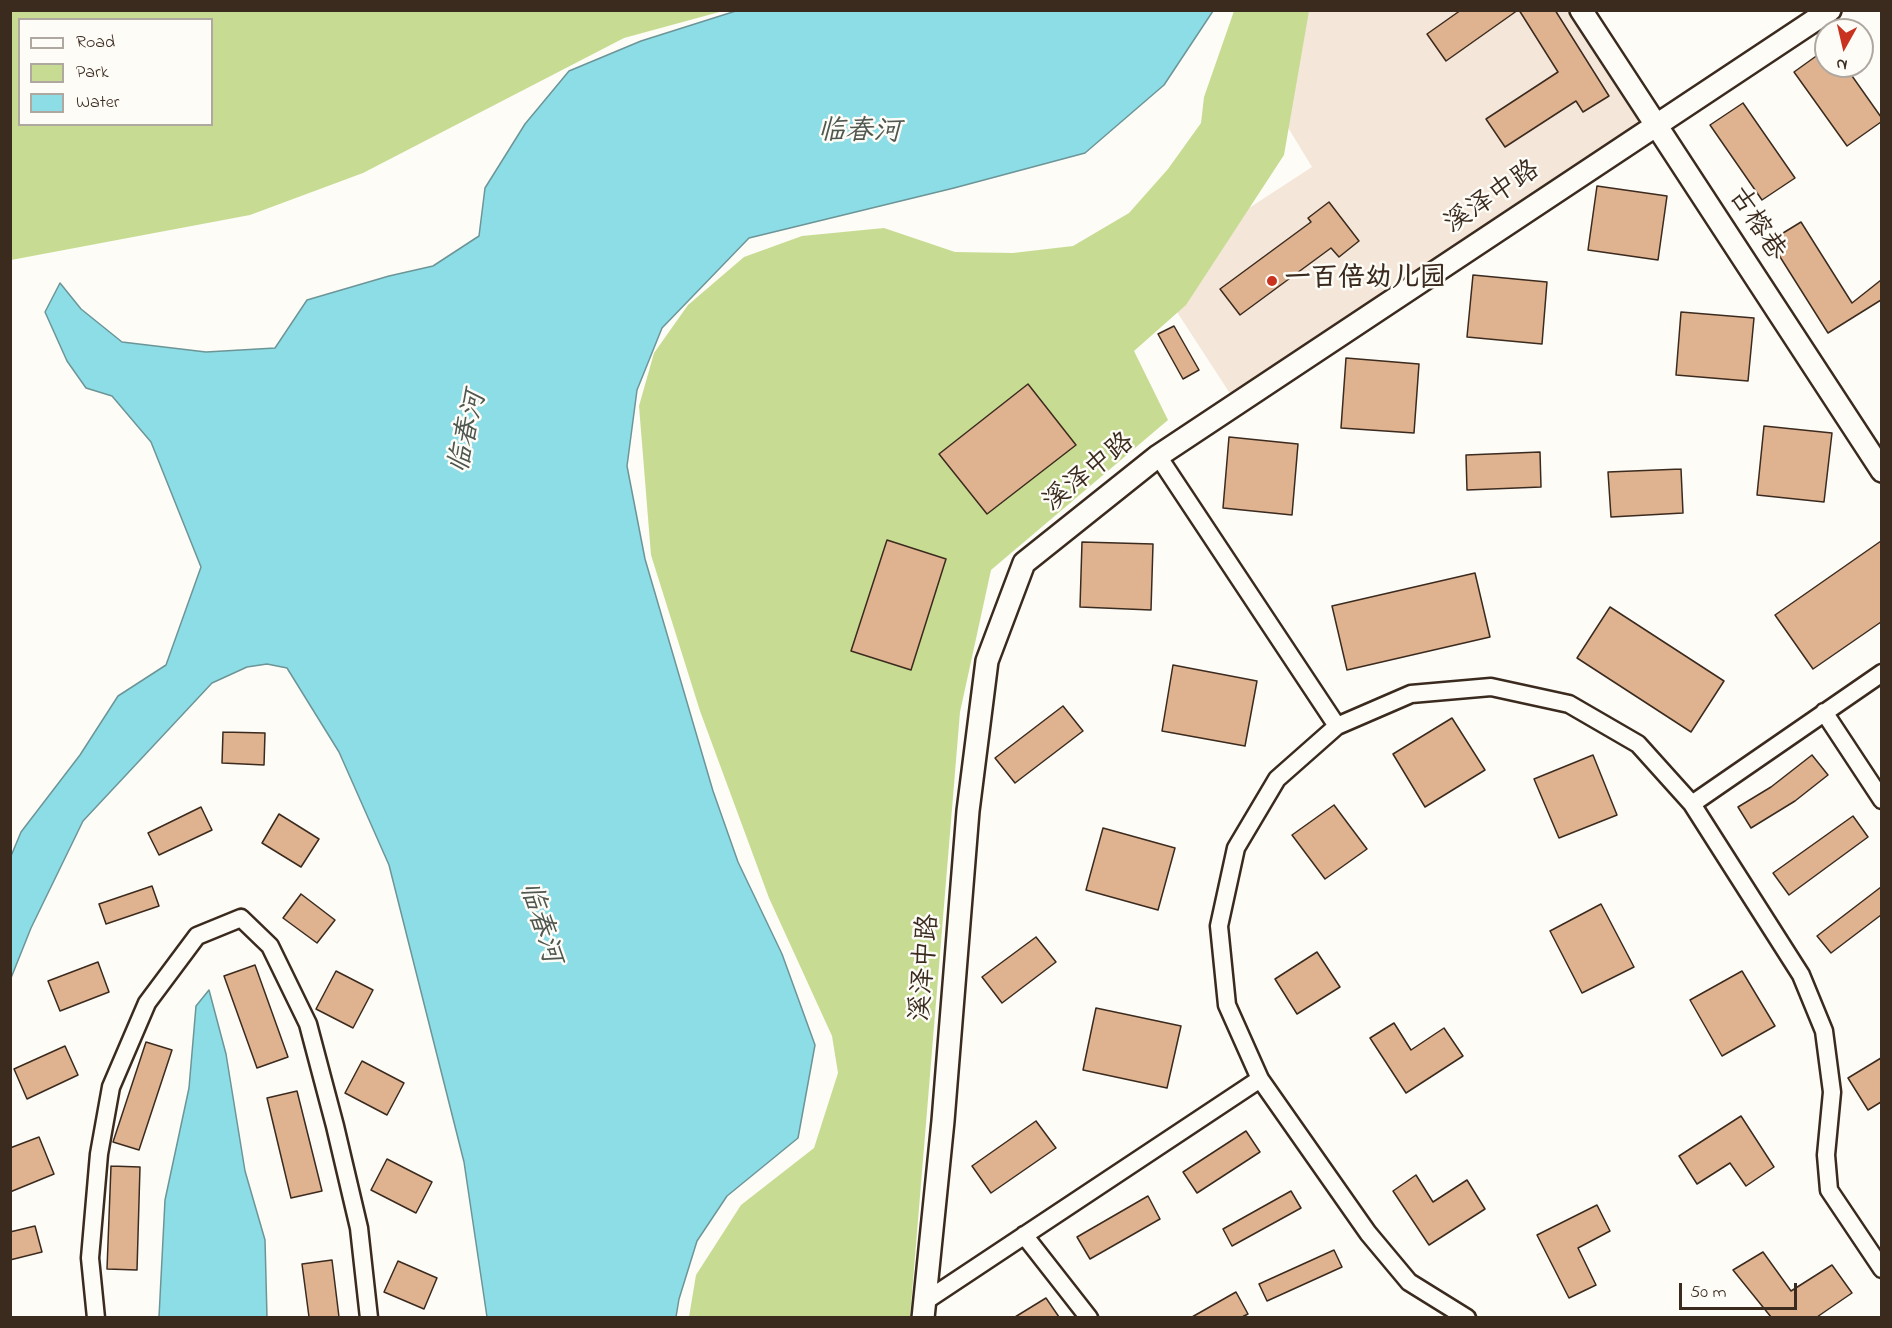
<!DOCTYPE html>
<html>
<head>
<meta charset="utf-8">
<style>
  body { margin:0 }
  #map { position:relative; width:1892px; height:1328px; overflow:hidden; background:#fdfcf7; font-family:"Indie Flower",sans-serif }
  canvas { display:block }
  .frame { position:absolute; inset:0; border:12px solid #3b2a1e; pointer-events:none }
  .legend { position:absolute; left:18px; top:18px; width:195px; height:108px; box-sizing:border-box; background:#fdfcf7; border:2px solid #afa8a0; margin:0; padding:8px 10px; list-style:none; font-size:18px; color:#3b2a1e }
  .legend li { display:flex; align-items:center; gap:12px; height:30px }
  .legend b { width:30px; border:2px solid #afa8a0 }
  .north { position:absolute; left:1814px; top:18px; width:60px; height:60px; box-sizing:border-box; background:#fdfcf7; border:2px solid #afa8a0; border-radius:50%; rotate:188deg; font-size:16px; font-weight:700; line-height:24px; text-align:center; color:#3b2a1e }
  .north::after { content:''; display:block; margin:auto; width:21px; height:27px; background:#c8321e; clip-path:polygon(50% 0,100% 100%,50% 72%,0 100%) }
  .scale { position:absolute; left:1679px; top:1283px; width:118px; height:27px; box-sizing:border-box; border:3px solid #3b2a1e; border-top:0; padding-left:8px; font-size:18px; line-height:21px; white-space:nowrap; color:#3b2a1e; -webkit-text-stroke:4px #fdfcf7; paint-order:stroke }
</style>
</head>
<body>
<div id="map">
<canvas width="1892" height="1328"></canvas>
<div class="frame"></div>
<ul class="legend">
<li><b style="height:8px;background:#fdfcf7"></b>Road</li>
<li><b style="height:16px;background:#c7dc92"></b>Park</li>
<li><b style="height:16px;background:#8ddde7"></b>Water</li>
</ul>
<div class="north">N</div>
<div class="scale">50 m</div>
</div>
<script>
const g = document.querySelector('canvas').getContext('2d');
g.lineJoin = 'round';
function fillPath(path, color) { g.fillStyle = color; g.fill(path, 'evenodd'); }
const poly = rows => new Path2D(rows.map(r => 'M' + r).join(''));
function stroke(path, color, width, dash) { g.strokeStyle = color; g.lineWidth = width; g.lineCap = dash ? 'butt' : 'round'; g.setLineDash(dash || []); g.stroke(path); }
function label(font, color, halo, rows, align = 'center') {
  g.font = font + ' "Indie Flower","LXGW WenKai TC",sans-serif'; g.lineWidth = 5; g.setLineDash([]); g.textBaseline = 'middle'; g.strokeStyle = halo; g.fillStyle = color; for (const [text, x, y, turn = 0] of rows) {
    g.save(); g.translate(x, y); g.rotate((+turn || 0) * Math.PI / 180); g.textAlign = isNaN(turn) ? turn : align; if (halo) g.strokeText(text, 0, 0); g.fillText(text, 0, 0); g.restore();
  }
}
fillPath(poly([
  [1276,11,1579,11,1654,127,1231,395,1151,272,1312,167,1261,83]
]), '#f4e6d8');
fillPath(poly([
  [11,10,723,10,723,11,624,38,363,173,250,215,11,260],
  [20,20,212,20,212,124,20,124],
  [1234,11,1309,11,1284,155,1186,305,1134,351,1168,420,991,570,960,712,910,1317,689,1317,696,1275,741,1205,814,1148,838,1073,832,1036,769,898,700,711,651,555,639,406,654,353,688,305,744,257,802,236,884,228,955,252,1013,253,1073,246,1129,213,1168,169,1201,123,1204,97]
]), '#c7dc92');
const water = poly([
  [739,10,1213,11,1164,85,1085,153,954,188,749,238,662,328,637,390,627,466,645,559,713,791,738,862,782,954,815,1045,798,1138,727,1196,697,1241,679,1299,676,1317,487,1317,464,1162,389,865,339,752,287,668,267,664,247,667,212,683,83,821,31,928,11,978,11,856,21,832,80,755,118,696,166,665,201,567,151,442,112,396,86,388,67,361,45,312,60,283,81,309,122,342,206,352,275,348,307,300,389,276,433,266,479,236,485,188,525,124,569,71,641,41,739,10],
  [209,990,226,1054,245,1171,265,1240,267,1317,159,1317,165,1200,189,1088,196,1006,209,990]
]);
fillPath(water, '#8ddde7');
stroke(water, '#6c9597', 1.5);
const building = poly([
  [1461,10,1518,10,1446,61,1427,34,1461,10],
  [1519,10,1555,10,1609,96,1583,112,1576,101,1505,147,1486,119,1558,72,1519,10],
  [1826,49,1826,66,1845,66,1881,117,1881,122,1847,146,1794,72,1826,49],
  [1743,103,1795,178,1762,200,1710,125,1743,103],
  [1597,186,1667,196,1658,260,1588,250,1597,186],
  [1329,202,1359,241,1339,257,1331,248,1240,315,1220,289,1311,222,1308,218,1329,202],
  [1801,222,1852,303,1881,280,1881,300,1828,333,1770,241,1801,222],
  [1473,275,1547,282,1542,344,1467,337,1473,275],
  [1681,312,1754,318,1748,381,1676,375,1681,312],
  [1174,326,1199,370,1183,379,1158,334,1174,326],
  [1346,358,1419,364,1414,433,1341,428,1346,358],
  [1028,384,1076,445,987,514,939,454,1028,384],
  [1764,426,1832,433,1824,502,1757,495,1764,426],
  [1229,437,1298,444,1292,515,1223,508,1229,437],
  [1540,452,1541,487,1467,490,1466,455,1540,452],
  [1681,469,1683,513,1611,517,1608,472,1681,469],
  [887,540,946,559,911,670,851,651,887,540],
  [1881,541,1881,622,1813,669,1775,615,1881,541],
  [1082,542,1153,544,1151,610,1080,607,1082,542],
  [1475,573,1490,637,1347,670,1332,606,1475,573],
  [1610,607,1724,681,1691,732,1577,658,1610,607],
  [1173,665,1257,681,1245,746,1162,731,1173,665],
  [1063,706,1083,731,1015,783,995,758,1063,706],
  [1452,718,1485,770,1425,807,1393,754,1452,718],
  [223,732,265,733,264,765,222,763,223,732],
  [1593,755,1617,815,1559,838,1534,779,1593,755],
  [1812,755,1828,775,1795,801,1751,828,1738,807,1771,787,1812,755],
  [1334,805,1367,849,1325,879,1292,835,1334,805],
  [201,807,212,830,159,855,148,833,201,807],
  [279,814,319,839,301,867,262,843,279,814],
  [1853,816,1868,837,1789,895,1773,873,1853,816],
  [1103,828,1175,848,1158,910,1086,890,1103,828],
  [152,886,159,906,106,924,99,904,152,886],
  [1881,887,1881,915,1831,953,1817,936,1881,887],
  [301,894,335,920,317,943,283,918,301,894],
  [1601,904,1634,967,1582,993,1550,931,1601,904],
  [1036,937,1056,962,1002,1003,982,977,1036,937],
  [1317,952,1340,987,1297,1014,1275,979,1317,952],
  [98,962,109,992,60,1011,48,981,98,962],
  [255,965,288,1057,257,1068,224,976,255,965],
  [336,971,373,990,353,1028,316,1009,336,971],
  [1742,971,1775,1026,1722,1056,1690,1000,1742,971],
  [1096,1008,1181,1026,1167,1088,1083,1070,1096,1008],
  [1394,1023,1411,1050,1444,1028,1463,1056,1406,1093,1370,1038,1394,1023],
  [146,1042,172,1050,139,1150,113,1142,146,1042],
  [65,1046,78,1075,27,1099,14,1069,65,1046],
  [1881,1058,1881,1102,1868,1110,1848,1078,1881,1058],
  [362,1061,404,1083,387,1115,345,1093,362,1061],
  [297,1091,322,1191,291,1198,267,1098,297,1091],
  [1741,1116,1774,1167,1746,1186,1730,1163,1697,1184,1679,1156,1741,1116],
  [1036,1121,1056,1148,991,1193,972,1166,1036,1121],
  [1246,1131,1260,1152,1197,1193,1183,1172,1246,1131],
  [39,1137,54,1174,10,1192,10,1148,39,1137],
  [387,1159,432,1182,416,1213,371,1190,387,1159],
  [111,1166,140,1167,137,1270,107,1269,111,1166],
  [1416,1175,1433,1202,1467,1180,1485,1209,1429,1245,1393,1191,1416,1175],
  [1291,1191,1301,1208,1232,1246,1223,1229,1291,1191],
  [1148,1196,1160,1219,1090,1259,1077,1237,1148,1196],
  [1597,1205,1610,1231,1578,1248,1596,1285,1569,1298,1537,1235,1597,1205],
  [35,1226,42,1252,10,1260,10,1232,35,1226],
  [1334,1250,1342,1267,1267,1301,1259,1284,1334,1250],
  [1763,1252,1791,1291,1832,1265,1852,1293,1817,1317,1771,1317,1733,1270,1763,1252],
  [332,1260,339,1317,309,1317,302,1264,332,1260],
  [398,1261,437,1278,424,1309,384,1292,398,1261],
  [1236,1292,1248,1314,1242,1317,1192,1317,1236,1292],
  [1046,1298,1059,1317,1015,1317,1046,1298]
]);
fillPath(building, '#dfb290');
stroke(building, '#3b2a1e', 1.5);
const minor = poly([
  [1158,456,1337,726],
  [1824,712,1882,800],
  [1692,804,1882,673],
  [1024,1235,1089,1318],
  [924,1302,1260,1079],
  [96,1318,90,1258,99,1154,111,1087,147,1003,197,936,241,918,270,946,308,1024,335,1126,359,1228,369,1318],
  [1467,1318,1409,1282,1368,1233,1260,1079,1227,1005,1219,926,1236,848,1277,779,1337,726,1411,694,1491,687,1569,704,1638,744,1692,804,1801,975,1824,1031,1832,1092,1826,1155,1829,1190,1882,1269]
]);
const tertiary = poly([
  [1581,10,1882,471],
  [923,1318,943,1121,968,811,987,661,1024,563,1158,456,1830,10]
]);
stroke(minor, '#3b2a1e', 21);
stroke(tertiary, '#3b2a1e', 26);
stroke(minor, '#fdfcf7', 16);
stroke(tertiary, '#fdfcf7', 21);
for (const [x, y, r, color] of [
  [1272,281,6,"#c8321e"]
]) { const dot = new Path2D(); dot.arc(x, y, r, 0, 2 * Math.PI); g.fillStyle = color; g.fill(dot); stroke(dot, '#fdfcf7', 2); }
label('27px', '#3b2a1e', '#fdfcf7', [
  ["溪泽中路",1493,199,-34],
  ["古榕巷",1755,225,57],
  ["溪泽中路",1090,474,-39],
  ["溪泽中路",927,968,-85]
]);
label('bold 27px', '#3b2a1e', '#fdfcf7', [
  ["一百倍幼儿园",1284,281]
], 'left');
label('italic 28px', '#505750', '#fdfcf7', [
  ["临春河",859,134,1],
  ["临春河",470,433,-77],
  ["临春河",538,923,73]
]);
</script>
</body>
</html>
